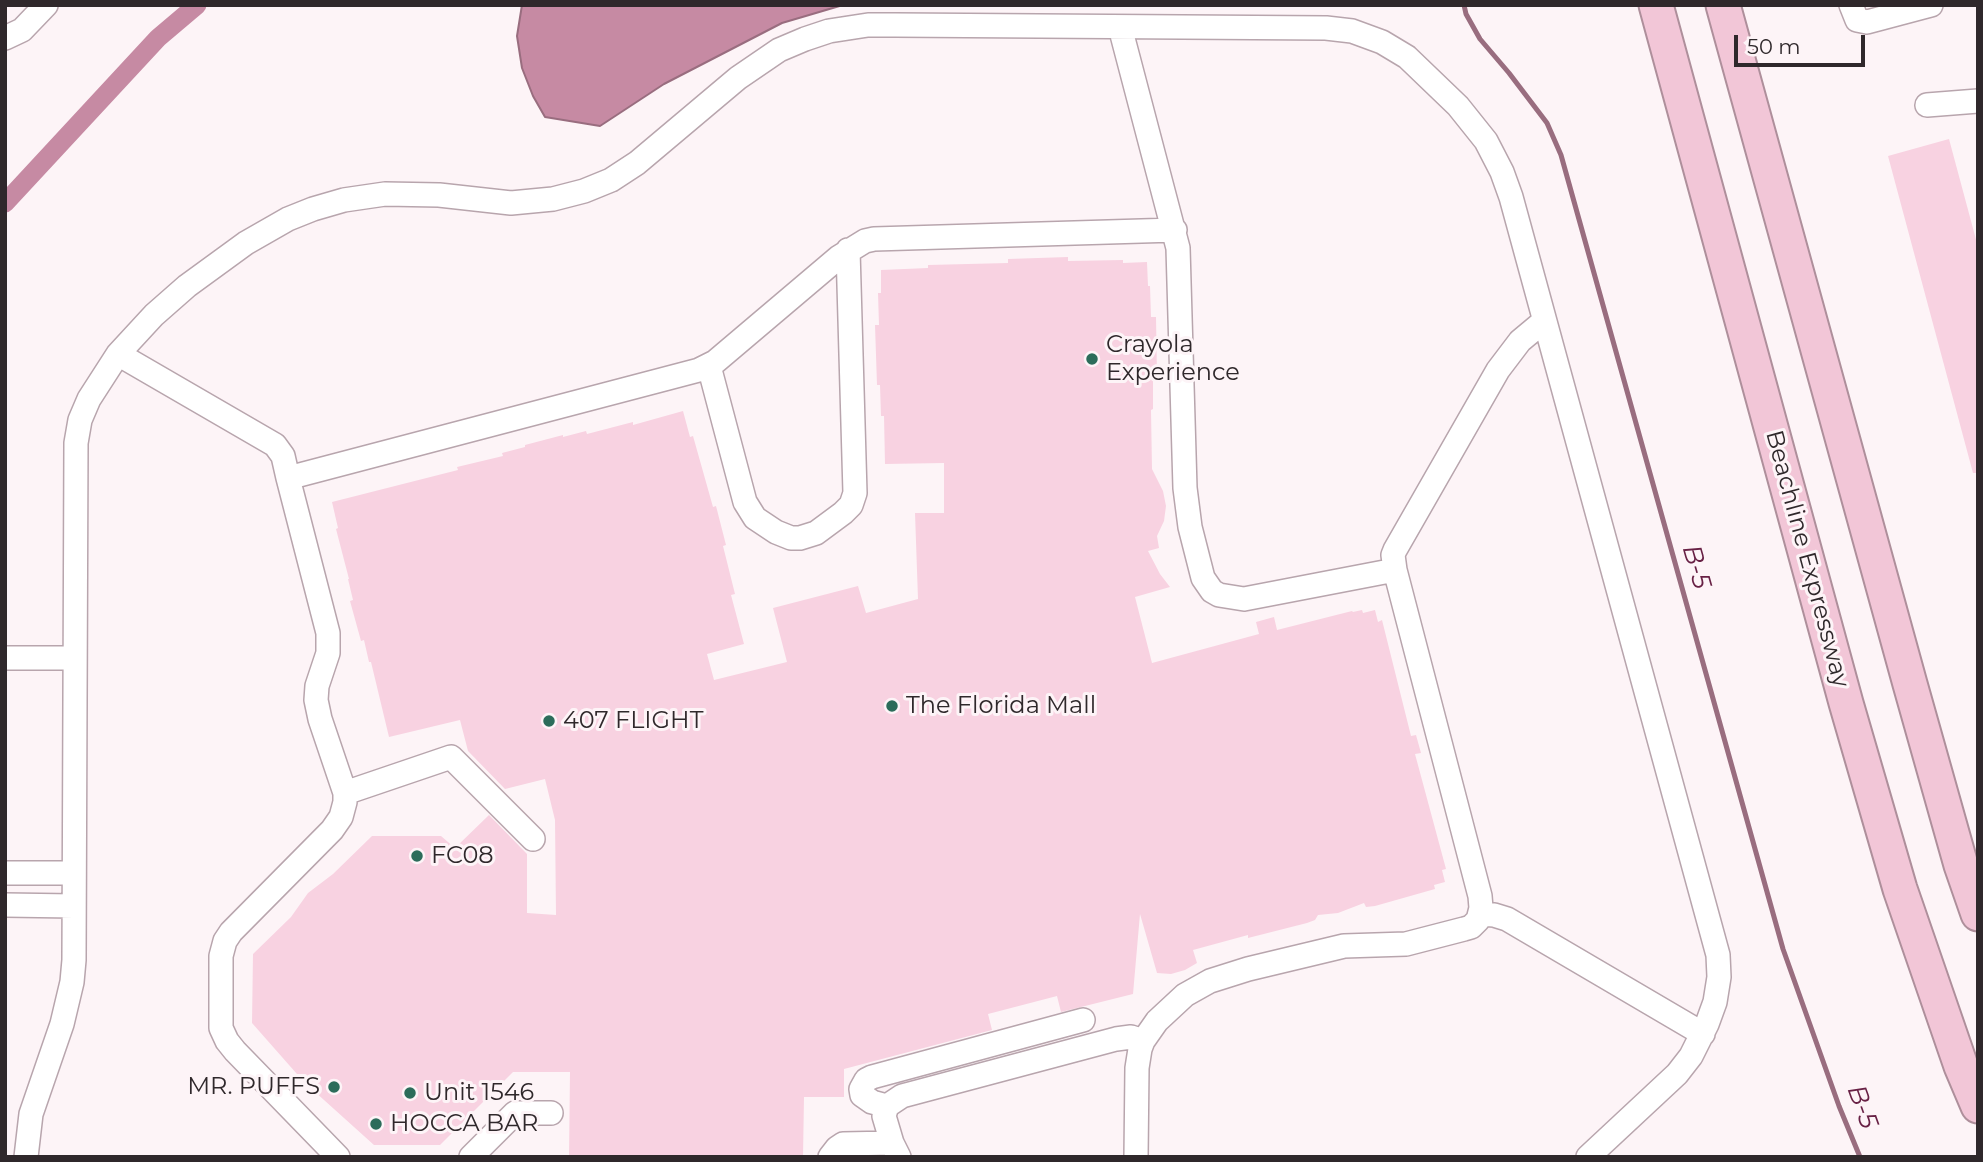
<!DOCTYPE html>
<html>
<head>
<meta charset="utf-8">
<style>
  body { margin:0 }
  #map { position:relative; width:1983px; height:1162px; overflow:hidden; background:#fdf4f7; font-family:Montserrat,sans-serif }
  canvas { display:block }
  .frame { position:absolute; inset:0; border:7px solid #2f282b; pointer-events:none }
  .scale { position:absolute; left:1734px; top:35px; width:131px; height:32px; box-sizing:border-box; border:4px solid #2f282b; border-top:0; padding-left:9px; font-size:21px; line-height:24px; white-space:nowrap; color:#2f282b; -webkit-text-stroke:5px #fdf4f7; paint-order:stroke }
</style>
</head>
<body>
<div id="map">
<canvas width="1983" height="1162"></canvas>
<div class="frame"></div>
<div class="scale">50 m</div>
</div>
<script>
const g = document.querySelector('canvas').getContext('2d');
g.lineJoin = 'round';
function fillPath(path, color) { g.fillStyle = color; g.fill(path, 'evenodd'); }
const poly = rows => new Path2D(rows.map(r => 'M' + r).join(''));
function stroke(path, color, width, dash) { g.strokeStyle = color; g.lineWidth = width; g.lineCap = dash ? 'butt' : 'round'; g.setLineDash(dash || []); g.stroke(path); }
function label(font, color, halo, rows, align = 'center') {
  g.font = font + ' Montserrat,sans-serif'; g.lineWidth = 6; g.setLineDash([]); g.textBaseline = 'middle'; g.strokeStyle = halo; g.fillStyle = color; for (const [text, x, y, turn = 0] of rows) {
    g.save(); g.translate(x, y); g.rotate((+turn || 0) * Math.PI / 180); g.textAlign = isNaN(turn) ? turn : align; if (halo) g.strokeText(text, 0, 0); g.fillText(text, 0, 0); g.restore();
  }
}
const water = poly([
  [522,5,843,5,782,23,664,84,600,126,545,117,533,96,522,68,517,36,522,5]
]);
fillPath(water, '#c68aa3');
stroke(water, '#996d7f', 2);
stroke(poly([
  [1464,5,1466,14,1480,39,1509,73,1547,123,1561,155,1783,949,1839,1106,1860,1157]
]), '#996d7f', 5);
stroke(poly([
  [5,203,158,38,197,5]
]), '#c68aa3', 19);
fillPath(poly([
  [1949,139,1978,247,1978,473,1973,473,1888,156],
  [1068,257,1068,261,1123,260,1123,263,1147,262,1148,286,1150,286,1151,317,1156,317,1157,377,1153,377,1153,409,1151,410,1152,469,1163,491,1166,506,1164,521,1157,536,1159,548,1148,551,1160,574,1170,587,1135,597,1152,663,1259,634,1256,622,1274,617,1277,630,1352,611,1353,612,1362,610,1363,613,1375,610,1378,622,1382,620,1411,736,1416,735,1421,753,1415,754,1446,869,1442,870,1445,882,1434,885,1435,889,1375,906,1366,907,1364,903,1338,913,1318,915,1315,920,1307,923,1248,938,1248,935,1193,950,1197,963,1185,970,1171,974,1157,973,1140,914,1133,994,1061,1012,1057,996,988,1014,992,1030,844,1069,844,1097,804,1097,803,1157,569,1157,570,1072,513,1072,440,1145,374,1145,304,1082,252,1023,253,954,291,917,308,893,333,874,372,836,441,836,455,848,489,815,527,854,527,913,556,915,555,820,545,779,505,789,468,751,460,720,389,737,371,662,369,662,364,640,361,641,350,601,353,600,348,579,349,579,336,529,338,528,332,502,458,470,457,467,503,456,502,453,525,447,525,445,563,435,563,437,586,431,587,434,633,422,633,425,683,411,690,437,693,436,713,507,716,506,726,545,723,546,735,594,731,595,744,644,707,654,714,680,787,662,773,608,858,586,866,613,918,599,915,513,944,513,944,463,885,464,884,416,881,416,880,385,877,385,875,325,879,325,878,293,881,293,881,270,928,268,928,265,1008,263,1008,259]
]), '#f8d2e1');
const minor = poly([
  [1851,5,1857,20,1867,22,1931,5],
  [1120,27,1178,248,1185,488,1190,527,1203,578,1212,591,1219,595,1244,599,1395,570],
  [5,38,22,30,46,5],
  [1927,105,1978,101],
  [118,354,275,445,283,456,288,478,699,370,715,362,839,257,865,241,874,239,1175,230],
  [709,366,745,502,755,518,776,532,791,538,800,538,816,533,843,513,851,505,855,493,848,250],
  [288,478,328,633,328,653,317,686,316,700,320,719,345,793,345,802,341,817,332,830,231,932,225,941,221,956,221,1028,227,1041,235,1051,338,1157],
  [5,658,75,658],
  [345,793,451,757,533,839],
  [5,873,74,873],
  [5,905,74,906],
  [1480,914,1494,915,1507,919,1703,1034],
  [887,1106,872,1102,862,1095,861,1089,866,1080,872,1077,1083,1020],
  [26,1157,31,1114,62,1024,72,982,74,960,76,443,80,420,89,399,118,354,154,315,187,286,246,243,288,219,313,209,344,200,385,194,439,195,511,203,553,199,584,191,611,180,637,163,738,78,779,50,805,39,829,31,868,25,895,25,1326,28,1352,31,1382,42,1407,57,1458,106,1486,141,1502,172,1511,197,1718,955,1719,977,1715,1002,1707,1024,1691,1056,1677,1074,1588,1157],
  [471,1157,515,1113,551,1113],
  [830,1157,837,1148,843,1144,892,1143],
  [899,1157,892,1143,884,1116,887,1106,902,1096,1116,1039,1131,1037,1143,1041],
  [1136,1157,1137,1068,1140,1049,1143,1041,1157,1021,1185,995,1210,981,1248,969,1344,946,1406,944,1464,929,1471,927,1478,920,1481,908,1480,896,1395,570,1393,555,1395,550,1498,370,1520,341,1544,321]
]);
const highway = poly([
  [1656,5,1846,703,1900,889,1961,1066,1978,1106],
  [1723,5,1910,684,1961,865,1978,914]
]);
stroke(minor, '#b8a5ad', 26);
stroke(highway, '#ae8f9b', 37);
stroke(minor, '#fff', 23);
stroke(highway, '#f2c6d7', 33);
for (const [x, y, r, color] of [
  [1092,359,7,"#2c6c5a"],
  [892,706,7,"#2c6c5a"],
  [549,721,7,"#2c6c5a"],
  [417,856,7,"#2c6c5a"],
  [334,1087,7,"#2c6c5a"],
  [410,1093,7,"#2c6c5a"],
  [376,1124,7,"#2c6c5a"]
]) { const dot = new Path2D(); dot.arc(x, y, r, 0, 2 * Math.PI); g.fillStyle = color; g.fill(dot); stroke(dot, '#fdf4f7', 2.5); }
label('24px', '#2f282b', '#fdf4f7', [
  ["Crayola",1106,345],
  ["Experience",1106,373],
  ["The Florida Mall",906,706],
  ["407 FLIGHT",563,721],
  ["FC08",431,856],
  ["MR. PUFFS",320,1087,"right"],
  ["Unit 1546",424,1093],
  ["HOCCA BAR",390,1124]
], 'left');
label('24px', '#2f282b', '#fdf4f7', [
  ["Beachline Expressway",1807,559,75]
]);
label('italic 26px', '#682145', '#fdf4f7', [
  ["B-5",1696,567,74],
  ["B-5",1862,1107,70]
]);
</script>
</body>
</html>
